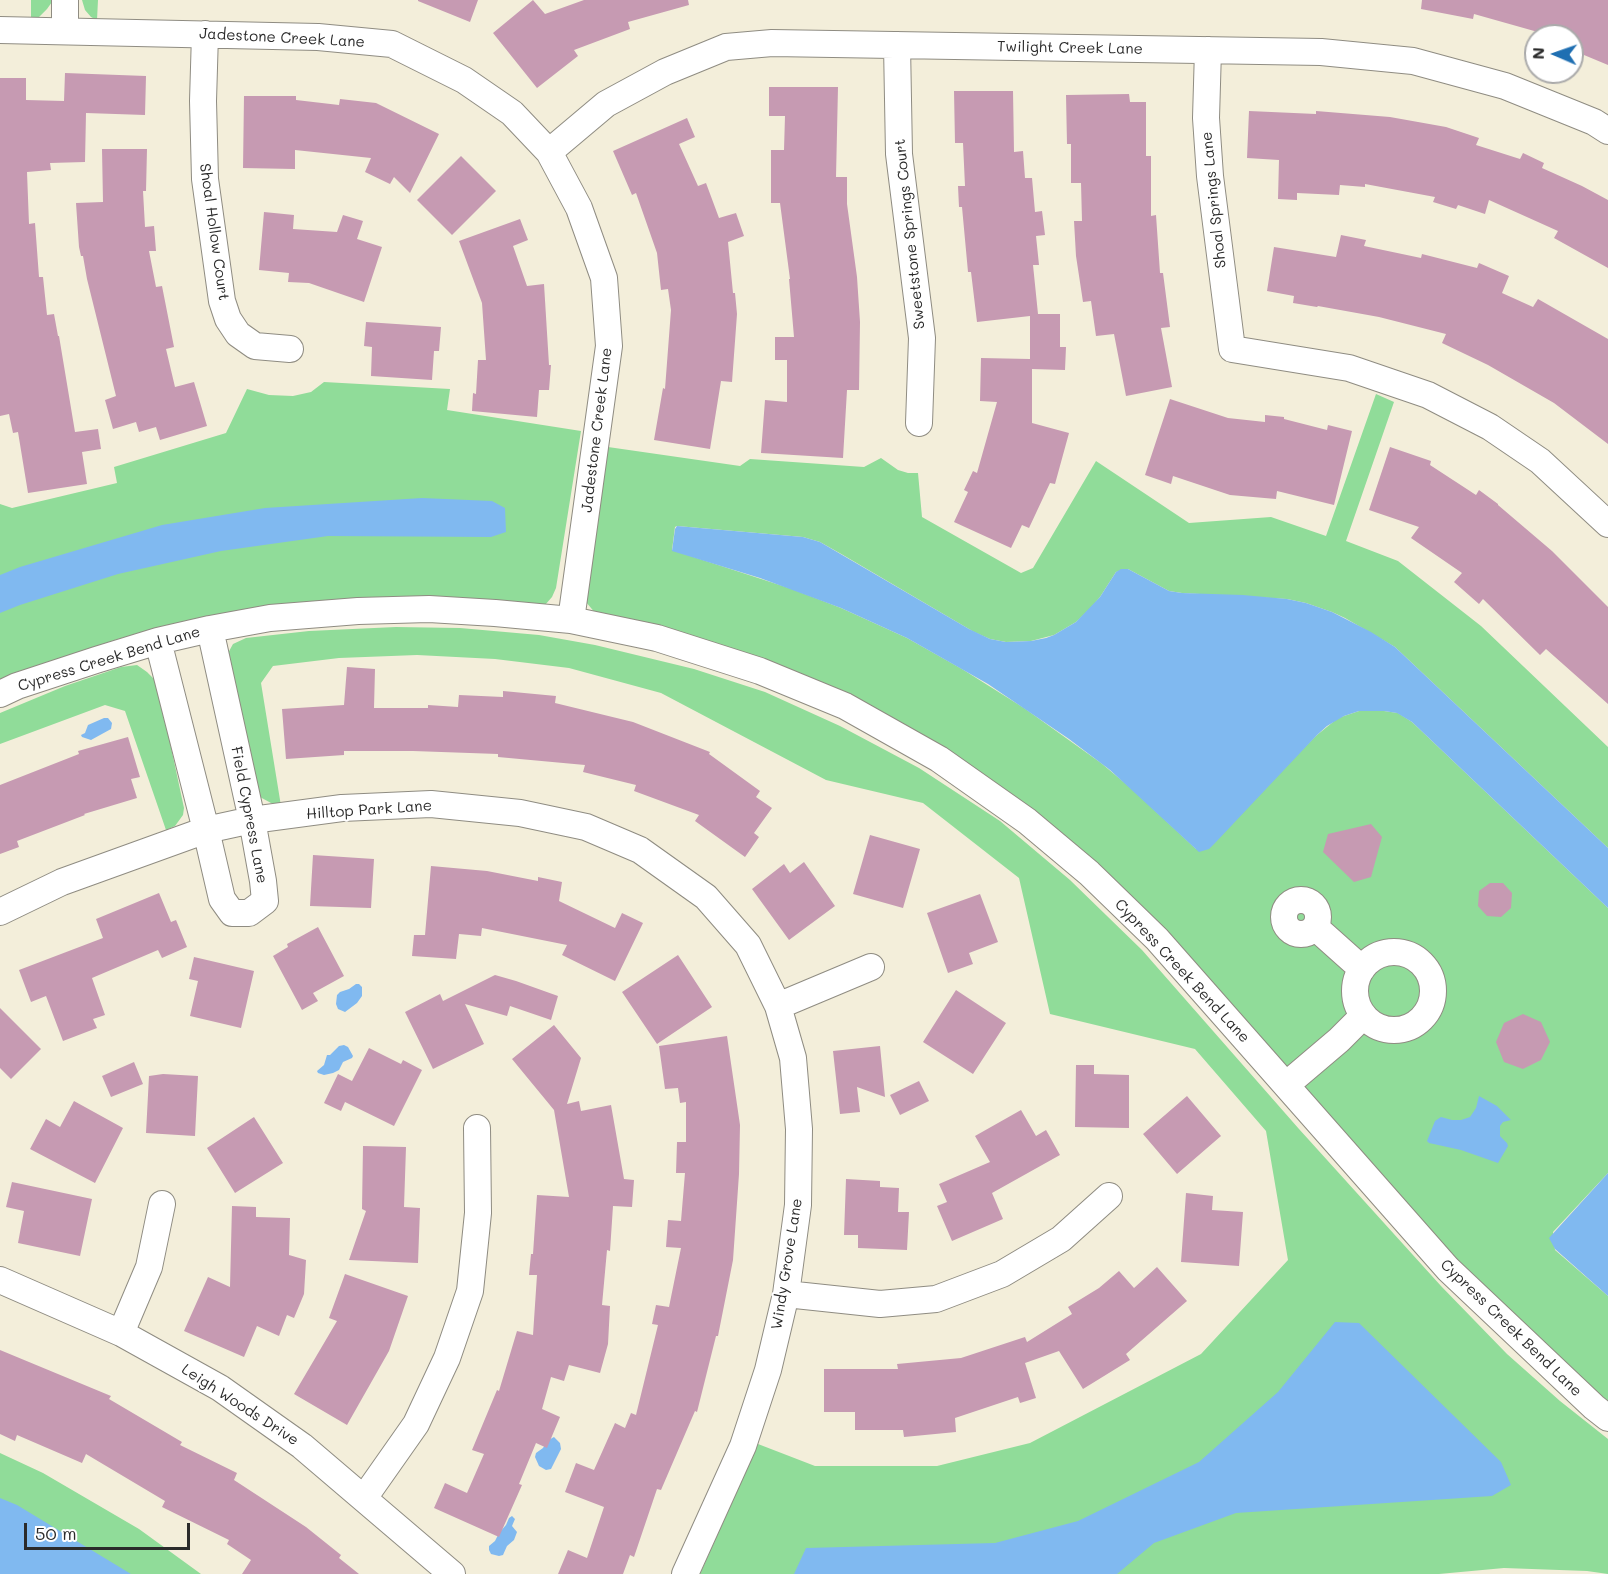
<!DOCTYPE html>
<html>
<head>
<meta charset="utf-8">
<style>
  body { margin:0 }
  #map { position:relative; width:1608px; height:1574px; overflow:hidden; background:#f3eeda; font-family:Mali,sans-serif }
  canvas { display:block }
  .north { position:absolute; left:1524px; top:24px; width:60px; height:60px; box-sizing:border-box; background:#fff; border:2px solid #aaa; border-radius:50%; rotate:272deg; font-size:16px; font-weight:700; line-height:24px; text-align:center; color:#2b2b2b }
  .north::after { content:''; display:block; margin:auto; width:21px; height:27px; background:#1f6fb2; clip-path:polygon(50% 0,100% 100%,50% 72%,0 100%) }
  .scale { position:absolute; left:24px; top:1523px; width:166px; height:27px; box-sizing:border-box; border:3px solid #2b2b2b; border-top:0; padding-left:8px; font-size:18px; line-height:21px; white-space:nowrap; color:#2b2b2b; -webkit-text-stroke:4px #fff; paint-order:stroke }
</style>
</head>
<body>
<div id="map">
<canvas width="1608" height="1574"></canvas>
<div class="north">N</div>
<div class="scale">50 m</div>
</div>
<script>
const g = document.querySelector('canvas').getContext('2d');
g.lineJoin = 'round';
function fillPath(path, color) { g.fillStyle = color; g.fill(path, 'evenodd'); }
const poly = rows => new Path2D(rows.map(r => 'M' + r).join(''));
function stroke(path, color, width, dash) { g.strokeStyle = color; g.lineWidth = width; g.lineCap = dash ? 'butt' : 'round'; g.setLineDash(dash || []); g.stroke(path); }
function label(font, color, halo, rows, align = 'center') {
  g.font = font + ' Mali,sans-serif'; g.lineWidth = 4.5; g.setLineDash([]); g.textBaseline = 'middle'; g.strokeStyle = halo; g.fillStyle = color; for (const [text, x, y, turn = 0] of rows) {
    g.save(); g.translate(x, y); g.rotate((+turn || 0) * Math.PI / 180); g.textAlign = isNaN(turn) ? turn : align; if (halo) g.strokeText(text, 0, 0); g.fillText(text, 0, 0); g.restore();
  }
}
fillPath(poly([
  [31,0,52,0,52,2,47,9,38,18,31,19],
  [82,0,98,0,97,20,91,17,85,10],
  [324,382,450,389,447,410,581,431,556,588,552,597,545,605,530,606,268,608,186,621,118,639,22,672,0,682,0,504,12,508,117,483,114,467,226,433,247,389,269,395,293,396,311,392],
  [1376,394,1394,402,1346,541,1398,561,1481,626,1608,747,1608,848,1395,647,1345,618,1332,612,1306,603,1287,599,1182,593,1169,591,1128,569,1116,572,1100,597,1089,610,1076,622,1054,635,1031,641,1006,642,990,639,974,632,843,555,820,542,803,537,677,526,675,527,672,550,792,589,841,608,907,638,962,669,1024,708,1101,763,1132,789,1196,849,1317,735,1338,718,1359,711,1384,711,1398,713,1412,722,1608,908,1608,1173,1553,1232,1555,1250,1608,1296,1608,1404,1486,1291,1394,1191,968,766,596,614,586,602,585,593,608,447,740,466,750,459,864,467,881,458,898,470,908,473,918,473,922,517,1021,573,1033,568,1096,461,1189,523,1271,517,1326,536],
  [396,627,460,628,539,635,595,645,694,669,765,692,840,726,919,768,1000,821,1070,880,1142,950,1299,1129,1441,1286,1507,1354,1560,1401,1608,1439,1608,1574,1587,1571,1504,1568,1439,1574,700,1574,758,1444,815,1466,937,1466,1030,1443,1201,1354,1288,1260,1266,1131,1195,1049,1050,1014,1019,878,923,803,826,780,661,693,569,668,495,659,417,655,339,658,273,666,261,683,281,806,271,803,260,797,227,655,233,644,246,638,309,631],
  [137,665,147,672,157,682,184,808,183,815,175,826,166,830,125,711,105,705,0,744,0,713,65,686,121,667],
  [0,1453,43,1473,139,1529,201,1574,0,1574]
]), '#90dc99');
fillPath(poly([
  [422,498,492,501,505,508,506,532,491,537,328,536,221,551,118,574,20,605,0,613,0,575,20,567,162,525,265,508],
  [677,526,803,537,820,542,969,629,990,639,1006,642,1031,641,1046,638,1054,635,1076,622,1100,597,1116,572,1121,569,1128,569,1169,591,1182,593,1243,595,1287,599,1306,603,1332,612,1371,632,1395,647,1608,848,1608,908,1412,722,1397,713,1384,711,1359,711,1344,716,1327,726,1317,735,1216,842,1209,849,1199,852,1110,770,1069,739,988,684,907,638,841,608,760,578,672,551,675,529],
  [104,718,108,718,112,723,111,729,91,740,82,737,81,735,85,733,88,725],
  [356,984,359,984,362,987,362,996,357,1003,345,1012,338,1009,336,1004,337,995,340,992,349,989],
  [344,1045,348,1047,353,1056,352,1058,343,1062,339,1070,333,1073,324,1075,318,1073,317,1071,324,1065,327,1055,330,1055,339,1046],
  [1479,1096,1497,1106,1511,1120,1503,1122,1500,1126,1500,1136,1507,1143,1508,1146,1498,1163,1461,1150,1429,1143,1427,1141,1435,1121,1441,1117,1452,1120,1461,1120,1470,1117,1476,1108],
  [1608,1173,1608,1296,1555,1249,1549,1238],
  [1335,1322,1359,1323,1501,1462,1511,1485,1492,1496,1236,1513,1154,1543,1117,1574,794,1574,806,1548,995,1543,1078,1521,1199,1462,1278,1392],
  [554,1437,560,1443,561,1449,551,1469,546,1470,539,1466,535,1457,536,1453,543,1448,547,1441],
  [0,1498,17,1505,131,1574,0,1574],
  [512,1516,515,1519,512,1526,517,1532,514,1540,507,1546,503,1555,499,1556,491,1554,489,1550,489,1546,495,1541,499,1533,506,1525,509,1518]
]), '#80b9f0');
fillPath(poly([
  [418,0,478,0,470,22,418,1],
  [533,0,545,14,584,0,688,0,689,5,628,22,630,29,574,50,578,56,537,88,493,33],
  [1422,0,1608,0,1608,65,1572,50,1572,36,1552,36,1474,14,1473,19,1421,9],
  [65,73,146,76,145,115,86,113,85,162,50,163,51,170,27,172,29,224,35,223,39,277,43,277,47,315,54,314,58,336,59,336,75,432,98,429,101,449,82,452,87,484,28,493,18,432,13,433,9,414,0,416,0,78,26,78,26,100,64,101],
  [769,87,838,87,836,177,847,177,847,204,857,277,860,322,859,390,847,390,843,458,761,453,765,400,787,402,787,360,775,360,775,337,794,337,789,279,790,279,780,203,771,203,771,150,784,150,785,116,769,116],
  [954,91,1013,91,1014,152,1023,151,1025,178,1032,178,1035,212,1042,211,1045,235,1036,236,1039,265,1033,265,1038,314,1060,314,1060,347,1066,347,1065,370,1032,369,1032,423,1069,433,1055,484,1050,483,1029,528,1022,525,1011,548,954,522,968,492,964,490,973,471,977,473,997,402,980,401,981,358,1030,359,1030,316,977,322,971,272,968,272,962,207,959,207,958,186,965,186,963,143,955,143],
  [1129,94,1130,102,1146,102,1146,156,1151,156,1151,216,1156,215,1160,273,1163,273,1170,327,1161,328,1172,387,1126,396,1114,334,1096,336,1091,301,1083,302,1076,256,1074,221,1082,221,1081,183,1071,183,1071,144,1067,144,1066,95],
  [244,96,296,96,296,100,339,105,340,99,376,103,439,134,410,193,394,177,390,184,365,172,371,158,295,150,295,169,243,168],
  [1249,111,1316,114,1316,111,1390,117,1446,127,1479,138,1476,145,1520,159,1523,153,1544,163,1542,168,1582,186,1608,200,1608,268,1554,238,1558,231,1489,200,1485,214,1458,205,1456,209,1433,202,1435,197,1365,184,1365,187,1340,185,1339,195,1297,193,1297,200,1278,199,1279,160,1247,158],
  [687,118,695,137,679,144,698,186,706,183,719,218,736,213,744,236,728,242,733,293,735,293,737,314,732,382,721,381,710,449,654,440,663,388,665,389,671,310,668,289,661,290,657,253,636,193,632,195,613,151],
  [102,149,147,149,146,191,143,191,145,227,154,226,156,251,149,251,156,287,162,286,174,347,166,349,175,387,194,382,207,426,160,440,156,427,139,432,136,422,113,429,105,400,116,396,87,279,83,256,81,256,79,247,76,203,103,202],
  [461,156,496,191,452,235,417,200],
  [264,212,294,215,293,229,337,232,343,215,363,221,357,239,382,247,364,302,309,283,288,282,289,273,259,270],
  [520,219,528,240,513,246,527,286,544,284,549,365,551,365,549,390,539,390,537,417,472,411,473,393,476,394,478,360,486,360,482,303,459,241],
  [1341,235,1366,240,1364,246,1421,258,1422,254,1477,268,1479,263,1509,276,1502,293,1533,307,1538,299,1608,339,1608,444,1554,403,1488,365,1442,343,1446,334,1379,317,1318,306,1317,307,1293,303,1294,296,1267,291,1274,247,1336,257],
  [366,322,441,327,439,351,434,351,432,380,371,376,372,347,364,346],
  [1170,399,1228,418,1265,422,1265,415,1284,417,1284,419,1327,430,1328,425,1352,431,1334,505,1277,491,1276,499,1230,495,1173,476,1171,484,1145,475],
  [1390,447,1431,461,1430,465,1476,495,1479,490,1498,504,1498,505,1552,551,1608,607,1608,704,1546,649,1540,655,1483,599,1479,604,1454,582,1462,573,1411,538,1419,527,1369,510],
  [347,667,375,669,374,708,428,708,428,705,458,707,459,695,503,697,503,691,556,696,555,703,633,722,710,752,709,754,760,791,756,797,772,808,754,833,759,837,745,857,695,821,699,815,634,791,636,785,583,772,585,765,498,757,498,754,413,751,344,751,344,755,286,759,282,709,344,705],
  [128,737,140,777,131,779,137,798,84,814,85,815,17,841,19,847,0,854,0,785,79,754,78,751],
  [1371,824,1382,837,1371,877,1354,882,1323,852,1328,834],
  [870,835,920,849,903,908,853,894],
  [313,855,374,859,371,908,310,906],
  [804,862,835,906,789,940,752,889,784,864,790,873],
  [431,866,487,871,538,881,538,877,562,882,559,901,615,928,622,913,643,923,615,981,562,955,567,945,482,928,481,936,459,934,456,959,412,956,414,935,425,935],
  [1490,883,1503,883,1512,893,1511,908,1501,917,1487,916,1478,906,1479,891],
  [159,893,171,922,176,920,187,947,162,958,158,950,92,978,105,1015,93,1019,97,1028,63,1041,46,996,31,1002,19,970,103,938,96,919],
  [980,894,998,942,969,953,973,964,948,973,927,913],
  [318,927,344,976,313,993,318,1001,302,1010,273,956,288,947,287,944],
  [678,955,712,1007,657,1044,622,992],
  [194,957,254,971,241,1028,190,1016,198,981,189,979],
  [495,975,516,981,558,996,551,1020,510,1006,507,1016,465,1004,484,1044,433,1069,405,1012,440,994,443,1001],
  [956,990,1006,1023,973,1074,923,1042],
  [0,1008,41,1049,11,1079,0,1068],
  [1523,1014,1541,1022,1550,1042,1541,1060,1523,1069,1504,1062,1496,1042,1504,1023],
  [554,1025,581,1058,567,1104,579,1101,581,1111,611,1105,624,1179,634,1180,632,1207,613,1206,610,1251,607,1250,602,1305,610,1306,608,1344,600,1373,569,1365,564,1381,551,1377,542,1409,560,1417,547,1448,536,1443,519,1484,522,1485,499,1537,434,1508,445,1483,467,1493,484,1454,472,1450,497,1390,499,1391,517,1331,533,1335,537,1275,529,1275,531,1254,533,1254,537,1195,569,1197,554,1110,512,1059],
  [727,1036,740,1125,739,1174,733,1260,718,1336,716,1336,697,1412,695,1411,661,1490,657,1489,634,1557,630,1555,623,1574,558,1574,568,1550,587,1558,604,1507,565,1492,576,1463,594,1470,615,1423,625,1428,631,1413,636,1415,658,1325,652,1324,656,1305,669,1307,681,1248,666,1247,668,1220,681,1221,685,1173,676,1173,677,1142,686,1142,686,1102,680,1103,678,1088,665,1089,659,1046],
  [880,1046,885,1097,857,1087,860,1112,840,1114,833,1051],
  [369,1048,401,1064,403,1060,422,1070,394,1126,345,1102,341,1111,324,1103,338,1074,352,1081],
  [134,1062,143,1084,111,1097,102,1076],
  [1076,1065,1094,1065,1094,1074,1129,1075,1129,1128,1075,1127],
  [163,1074,198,1076,195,1136,146,1133,149,1076],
  [919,1081,929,1101,900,1115,890,1095],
  [1187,1096,1221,1136,1177,1174,1143,1134],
  [74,1101,123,1128,95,1183,30,1149,46,1119,60,1127],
  [1021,1110,1036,1136,1046,1130,1060,1155,992,1193,1003,1219,952,1241,937,1206,947,1202,939,1184,990,1162,975,1136],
  [254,1117,283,1163,235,1193,207,1148],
  [363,1146,406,1147,404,1207,420,1208,418,1263,349,1260,366,1211,362,1209],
  [846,1179,880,1181,880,1187,899,1188,898,1212,909,1212,907,1250,858,1248,858,1235,844,1235],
  [12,1182,92,1199,80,1256,18,1243,24,1211,6,1207],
  [1186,1193,1213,1196,1212,1210,1243,1212,1239,1266,1181,1262],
  [232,1206,256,1207,256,1217,290,1218,289,1255,306,1260,304,1294,294,1318,287,1315,279,1336,257,1326,244,1357,184,1331,208,1277,230,1287],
  [1157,1267,1187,1301,1126,1354,1130,1360,1083,1389,1059,1351,1025,1363,1036,1398,1020,1403,1018,1397,955,1418,956,1432,904,1437,903,1430,855,1430,855,1412,824,1412,824,1369,898,1369,897,1364,961,1358,1025,1337,1027,1342,1072,1314,1068,1307,1099,1288,1119,1271,1134,1288],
  [345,1274,408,1296,389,1351,347,1425,294,1394,337,1321,329,1318],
  [0,1350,111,1396,109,1399,182,1442,180,1445,237,1473,234,1480,306,1527,341,1555,339,1558,359,1574,242,1574,251,1560,227,1544,229,1540,162,1507,165,1501,86,1454,82,1463,17,1435,15,1441,0,1434]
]), '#c69ab2');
const minor = poly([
  [0,30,318,37,392,44,464,80,512,113,549,152,579,208,604,278,609,346,571,620],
  [65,31,65,0],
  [205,34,203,101,205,179,222,301,228,319,238,334,255,346,290,349],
  [897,45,899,154,922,338,919,423],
  [1208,50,1206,118,1210,176,1232,349,1349,368,1428,395,1490,427,1540,461,1608,524],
  [549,152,606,104,665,72,726,47,772,43,1321,52,1413,61,1505,86,1594,122,1608,131],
  [158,641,206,830,222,899,232,913,249,913,265,901,263,881,252,820,210,629],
  [0,694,17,686,96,660,158,641,210,629,270,618,358,611,429,609,495,613,571,620,657,638,760,671,845,706,939,759,1027,821,1089,873,1157,939,1448,1269,1594,1407,1608,1418],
  '1284 917a17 17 0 1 1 34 0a17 17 0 1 1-34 0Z',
  [0,912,62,882,206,830,252,820,342,808,431,804,520,813,586,827,640,850,706,897,748,945,778,1006,793,1058,799,1129,798,1205,786,1294,768,1370,743,1446,685,1574],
  [1315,927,1362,969],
  '1355 991a39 39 0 1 1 78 0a39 39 0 1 1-78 0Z',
  [778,1006,871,967],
  [1286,1085,1339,1040,1363,1016],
  [0,1280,121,1333,220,1388,302,1446,452,1574],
  [786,1294,880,1304,936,1299,1002,1274,1061,1239,1109,1196],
  [121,1333,149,1267,162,1204],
  [364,1498,416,1424,447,1358,470,1291,478,1213,477,1128]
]);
stroke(minor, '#8f8c82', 28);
stroke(minor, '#fff', 26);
label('15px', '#2b2b2b', '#fff', [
  ["Jadestone Creek Lane",282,38,3],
  ["Twilight Creek Lane",1070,48,1],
  ["Shoal Springs Lane",1214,200,-96],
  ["Shoal Hollow Court",214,232,82],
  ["Sweetstone Springs Court",910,234,-96],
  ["Jadestone Creek Lane",597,430,-83],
  ["Cypress Creek Bend Lane",109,659,-17],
  ["Hilltop Park Lane",369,810,-4],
  ["Field Cypress Lane",249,815,79],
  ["Cypress Creek Bend Lane",1182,971,47],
  ["Windy Grove Lane",787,1264,-81],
  ["Cypress Creek Bend Lane",1511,1328,44],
  ["Leigh Woods Drive",240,1405,33]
]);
</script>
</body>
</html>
